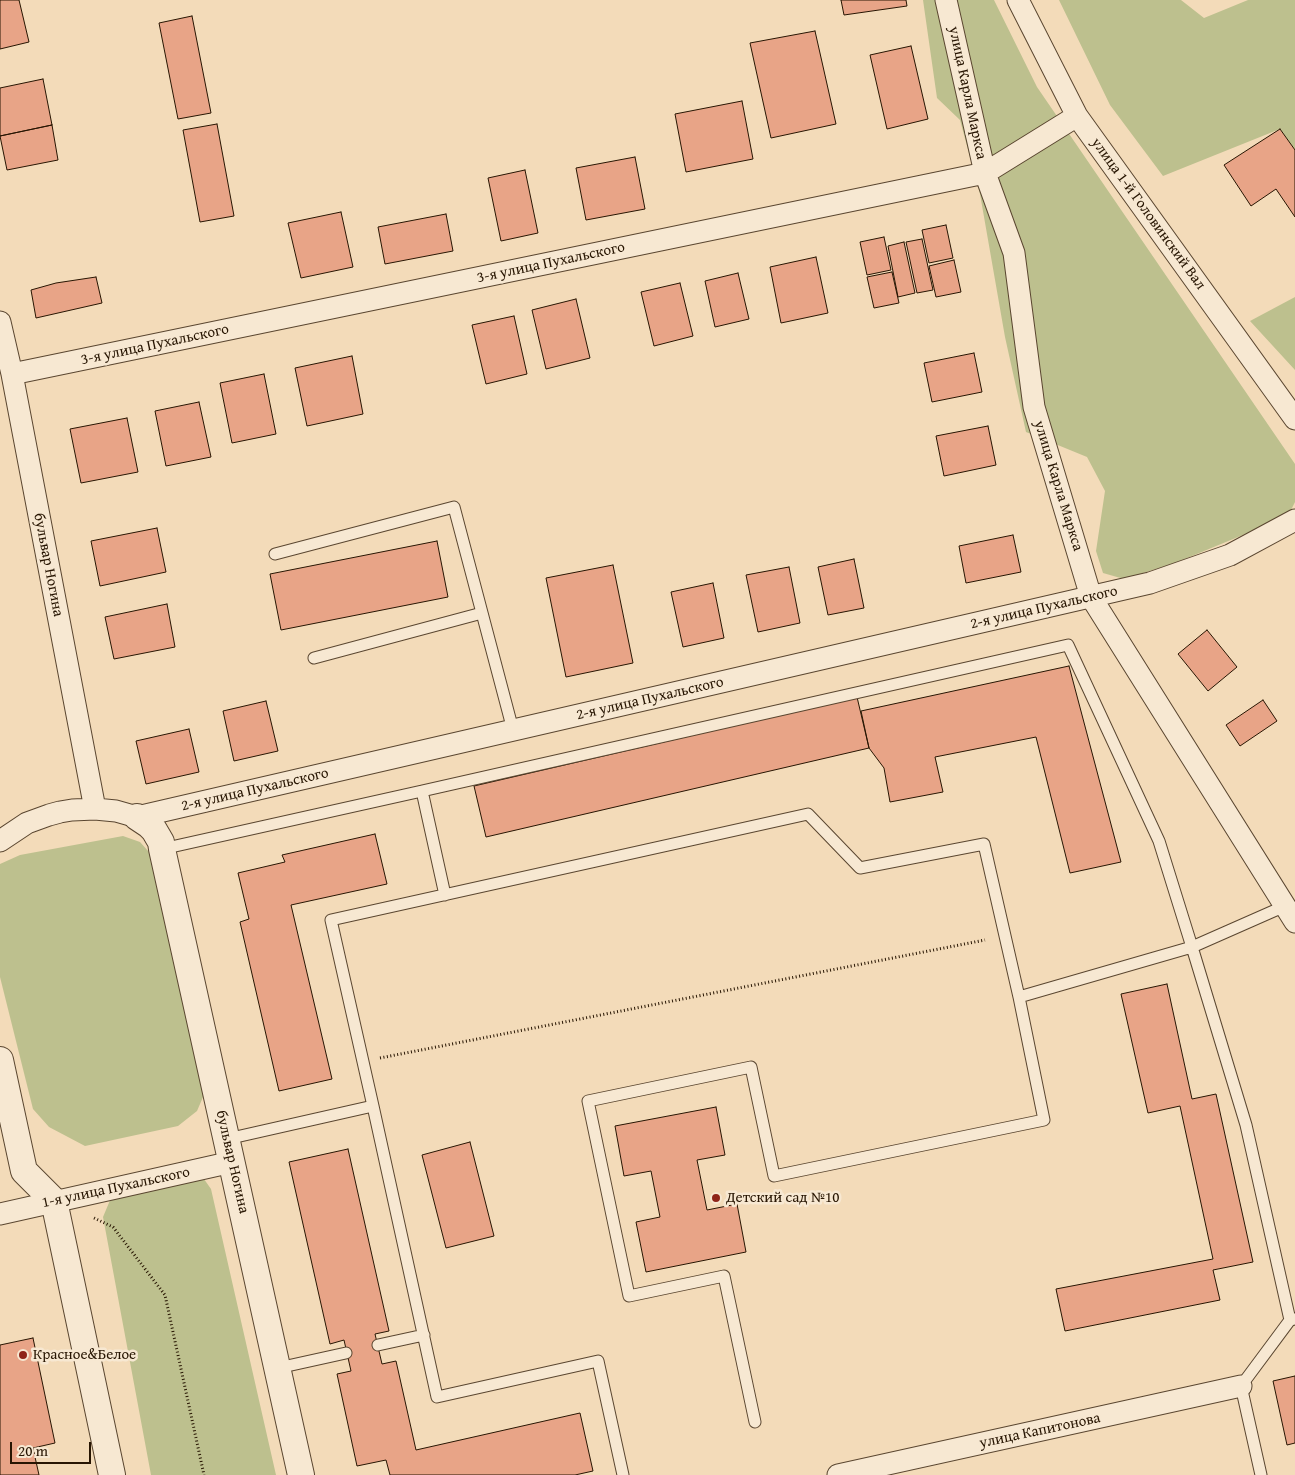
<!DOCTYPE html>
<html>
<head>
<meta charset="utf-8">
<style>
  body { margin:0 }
  #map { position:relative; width:1295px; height:1475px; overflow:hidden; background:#f3dbb9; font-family:"Gentium Book Plus",serif }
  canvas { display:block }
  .scale { position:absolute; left:10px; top:1442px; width:81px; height:22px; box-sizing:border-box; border:2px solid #271502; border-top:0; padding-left:6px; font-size:15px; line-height:18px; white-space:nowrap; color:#271502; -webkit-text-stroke:4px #f7e8d2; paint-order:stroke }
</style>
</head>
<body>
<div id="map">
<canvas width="1295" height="1475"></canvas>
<div class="scale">20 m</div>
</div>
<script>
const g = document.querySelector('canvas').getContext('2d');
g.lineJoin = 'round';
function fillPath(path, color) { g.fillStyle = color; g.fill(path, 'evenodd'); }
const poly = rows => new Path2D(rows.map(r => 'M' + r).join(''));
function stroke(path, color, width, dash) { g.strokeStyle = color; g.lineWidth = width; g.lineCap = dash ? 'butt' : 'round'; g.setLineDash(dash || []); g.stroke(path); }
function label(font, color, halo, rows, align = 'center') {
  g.font = font + ' "Gentium Book Plus",serif'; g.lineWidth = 5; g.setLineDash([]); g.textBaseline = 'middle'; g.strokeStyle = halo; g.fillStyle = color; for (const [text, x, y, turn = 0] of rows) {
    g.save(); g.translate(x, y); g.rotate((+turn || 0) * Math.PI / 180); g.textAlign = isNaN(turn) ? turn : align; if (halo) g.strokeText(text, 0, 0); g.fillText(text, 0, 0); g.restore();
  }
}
fillPath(poly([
  [923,0,994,0,1037,87,1295,464,1295,502,1291,510,1255,530,1175,563,1124,579,1103,573,1096,551,1105,491,1087,457,1026,432,1005,337,980,194,960,120,937,98],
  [1059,0,1181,0,1204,18,1248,0,1295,0,1295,150,1280,129,1163,176,1110,105],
  [1295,297,1295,370,1250,321],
  [123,836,140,842,158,862,205,1080,203,1097,197,1111,178,1126,85,1146,49,1127,33,1109,0,977,0,864,20,855],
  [199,1172,211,1189,276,1475,151,1475,103,1217,116,1186]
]), '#bdc08e');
const building = poly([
  [0,0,19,0,29,42,0,49,0,0],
  [841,0,906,0,907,6,844,15,841,0],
  [192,16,211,113,178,119,159,23,192,16],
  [815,31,836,124,771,138,750,43,815,31],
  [911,46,928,119,887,129,870,55,911,46],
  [43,79,52,125,0,136,0,88,43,79],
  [742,101,753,159,686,172,675,114,742,101],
  [217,124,234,216,200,222,183,130,217,124],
  [52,125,58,160,7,170,0,136,52,125],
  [1280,129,1295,150,1295,217,1276,189,1251,206,1224,165,1280,129],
  [635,157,645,209,586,220,576,168,635,157],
  [525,170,538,233,501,241,488,178,525,170],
  [341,212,353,267,301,278,288,223,341,212],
  [446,214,453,251,385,264,378,227,446,214],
  [946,225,953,258,929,263,922,230,946,225],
  [884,237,891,270,867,275,860,242,884,237],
  [922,239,933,290,917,293,906,242,922,239],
  [904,242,915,293,898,297,888,246,904,242],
  [816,257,828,313,781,323,770,267,816,257],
  [954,260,961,292,936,297,929,266,954,260],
  [892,272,899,303,874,308,867,277,892,272],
  [738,273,749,319,715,327,705,281,738,273],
  [96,277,102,303,36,318,31,290,56,283,96,277],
  [680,283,693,336,654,346,641,292,680,283],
  [576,299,590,358,546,369,532,310,576,299],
  [514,316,527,374,486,384,472,325,514,316],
  [974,353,982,392,932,402,924,363,974,353],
  [352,356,363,414,307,426,295,368,352,356],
  [264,374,276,434,232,443,220,383,264,374],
  [199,402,211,457,166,466,155,411,199,402],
  [127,418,138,472,81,483,70,429,127,418],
  [988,426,996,465,944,476,936,436,988,426],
  [157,528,166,572,100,586,91,541,157,528],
  [1013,535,1021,572,966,583,959,546,1013,535],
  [437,541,448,597,281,630,270,574,437,541],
  [854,559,864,608,828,615,818,567,854,559],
  [613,565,633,663,566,677,546,578,613,565],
  [789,567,800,623,758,632,746,575,789,567],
  [713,583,724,638,683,647,671,592,713,583],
  [167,604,175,647,114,659,105,617,167,604],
  [1207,630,1237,667,1208,691,1178,654,1207,630],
  [1069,666,1121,862,1070,873,1036,737,935,757,943,792,890,802,884,768,869,748,861,711,1069,666],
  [857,697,869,748,486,837,474,786,857,697],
  [1263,700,1277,721,1240,746,1226,725,1263,700],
  [266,701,278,751,234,761,223,711,266,701],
  [189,729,199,772,146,784,136,741,189,729],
  [375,834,387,884,291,905,332,1079,279,1091,240,922,249,919,238,873,285,862,282,855,375,834],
  [1167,984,1192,1099,1216,1094,1253,1262,1213,1270,1220,1300,1065,1331,1056,1289,1213,1259,1180,1106,1148,1113,1121,994,1167,984],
  [716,1107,725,1155,697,1160,707,1210,737,1204,746,1252,646,1272,636,1222,660,1217,651,1171,624,1176,615,1126,716,1107],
  [470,1142,494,1236,446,1248,422,1155,470,1142],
  [348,1149,389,1331,375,1334,382,1364,396,1361,416,1450,580,1413,593,1471,575,1475,390,1475,386,1460,357,1466,337,1374,351,1371,344,1340,330,1344,289,1162,348,1149],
  [33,1338,55,1443,33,1448,39,1475,0,1475,0,1345,33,1338],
  [1295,1376,1295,1443,1287,1445,1273,1381,1295,1376]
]);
fillPath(building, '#e8a487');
stroke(building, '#271502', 1);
const service = poly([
  [275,554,454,507,513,730],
  [314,658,482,613],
  [422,791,1068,645,1159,841,1192,947,1285,906],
  [162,849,422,791,445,895],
  [373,1106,437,1397,598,1361,623,1475],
  [227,1139,373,1106,331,920,808,814,860,868,984,844,1019,997,1192,947,1246,1125,1290,1320],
  [378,1345,424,1335],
  [278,1368,346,1353],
  [755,1422,724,1276,629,1296,588,1101,751,1067,774,1176,1044,1120,1019,997],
  [1261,1475,1241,1386,1290,1320,1295,1319]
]);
const minor = poly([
  [946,0,985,173,1014,253,1034,407,1091,597,1295,922],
  [1018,0,1077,116,1295,419],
  [0,322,12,374,95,809],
  [12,374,985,173,1077,116],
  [0,841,27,823,49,815,60,812,72,810,95,809,116,811,137,817,1150,583,1230,555,1295,520],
  [0,1214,232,1162],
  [838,1475,1241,1386]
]);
const tertiary = poly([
  [137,817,149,825,154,830,161,842,162,849,301,1475],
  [0,1060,24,1171,54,1201,112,1475]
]);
stroke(service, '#5a4630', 13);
stroke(minor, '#5a4630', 23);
stroke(tertiary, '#5a4630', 28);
stroke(poly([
  [380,1058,985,940],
  [94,1218,113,1227,165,1295,204,1475]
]), '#271502', 3, [1, 2.5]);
stroke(service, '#f7e8d2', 11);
stroke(minor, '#f7e8d2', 21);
stroke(tertiary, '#f7e8d2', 26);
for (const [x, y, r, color] of [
  [716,1198,5,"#8f2418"],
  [23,1355,5,"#8f2418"]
]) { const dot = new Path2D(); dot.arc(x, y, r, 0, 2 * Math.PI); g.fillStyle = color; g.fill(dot); stroke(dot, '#f7e8d2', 2); }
label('15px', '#271502', '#f7e8d2', [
  ["улица Карла Маркса",967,93,78],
  ["улица 1-й Головинский Вал",1148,214,54],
  ["3-я улица Пухальского",551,263,-12],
  ["3-я улица Пухальского",155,345,-12],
  ["улица Карла Маркса",1058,486,73],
  ["бульвар Ногина",48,565,79],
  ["2-я улица Пухальского",1044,608,-13],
  ["2-я улица Пухальского",650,699,-13],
  ["2-я улица Пухальского",255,790,-13],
  ["бульвар Ногина",232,1162,77],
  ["1-я улица Пухальского",116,1188,-12],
  ["улица Капитонова",1040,1431,-12]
]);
label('15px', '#271502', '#f7e8d2', [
  ["Детский сад №10",726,1198],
  ["Красное&Белое",33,1355]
], 'left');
</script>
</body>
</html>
